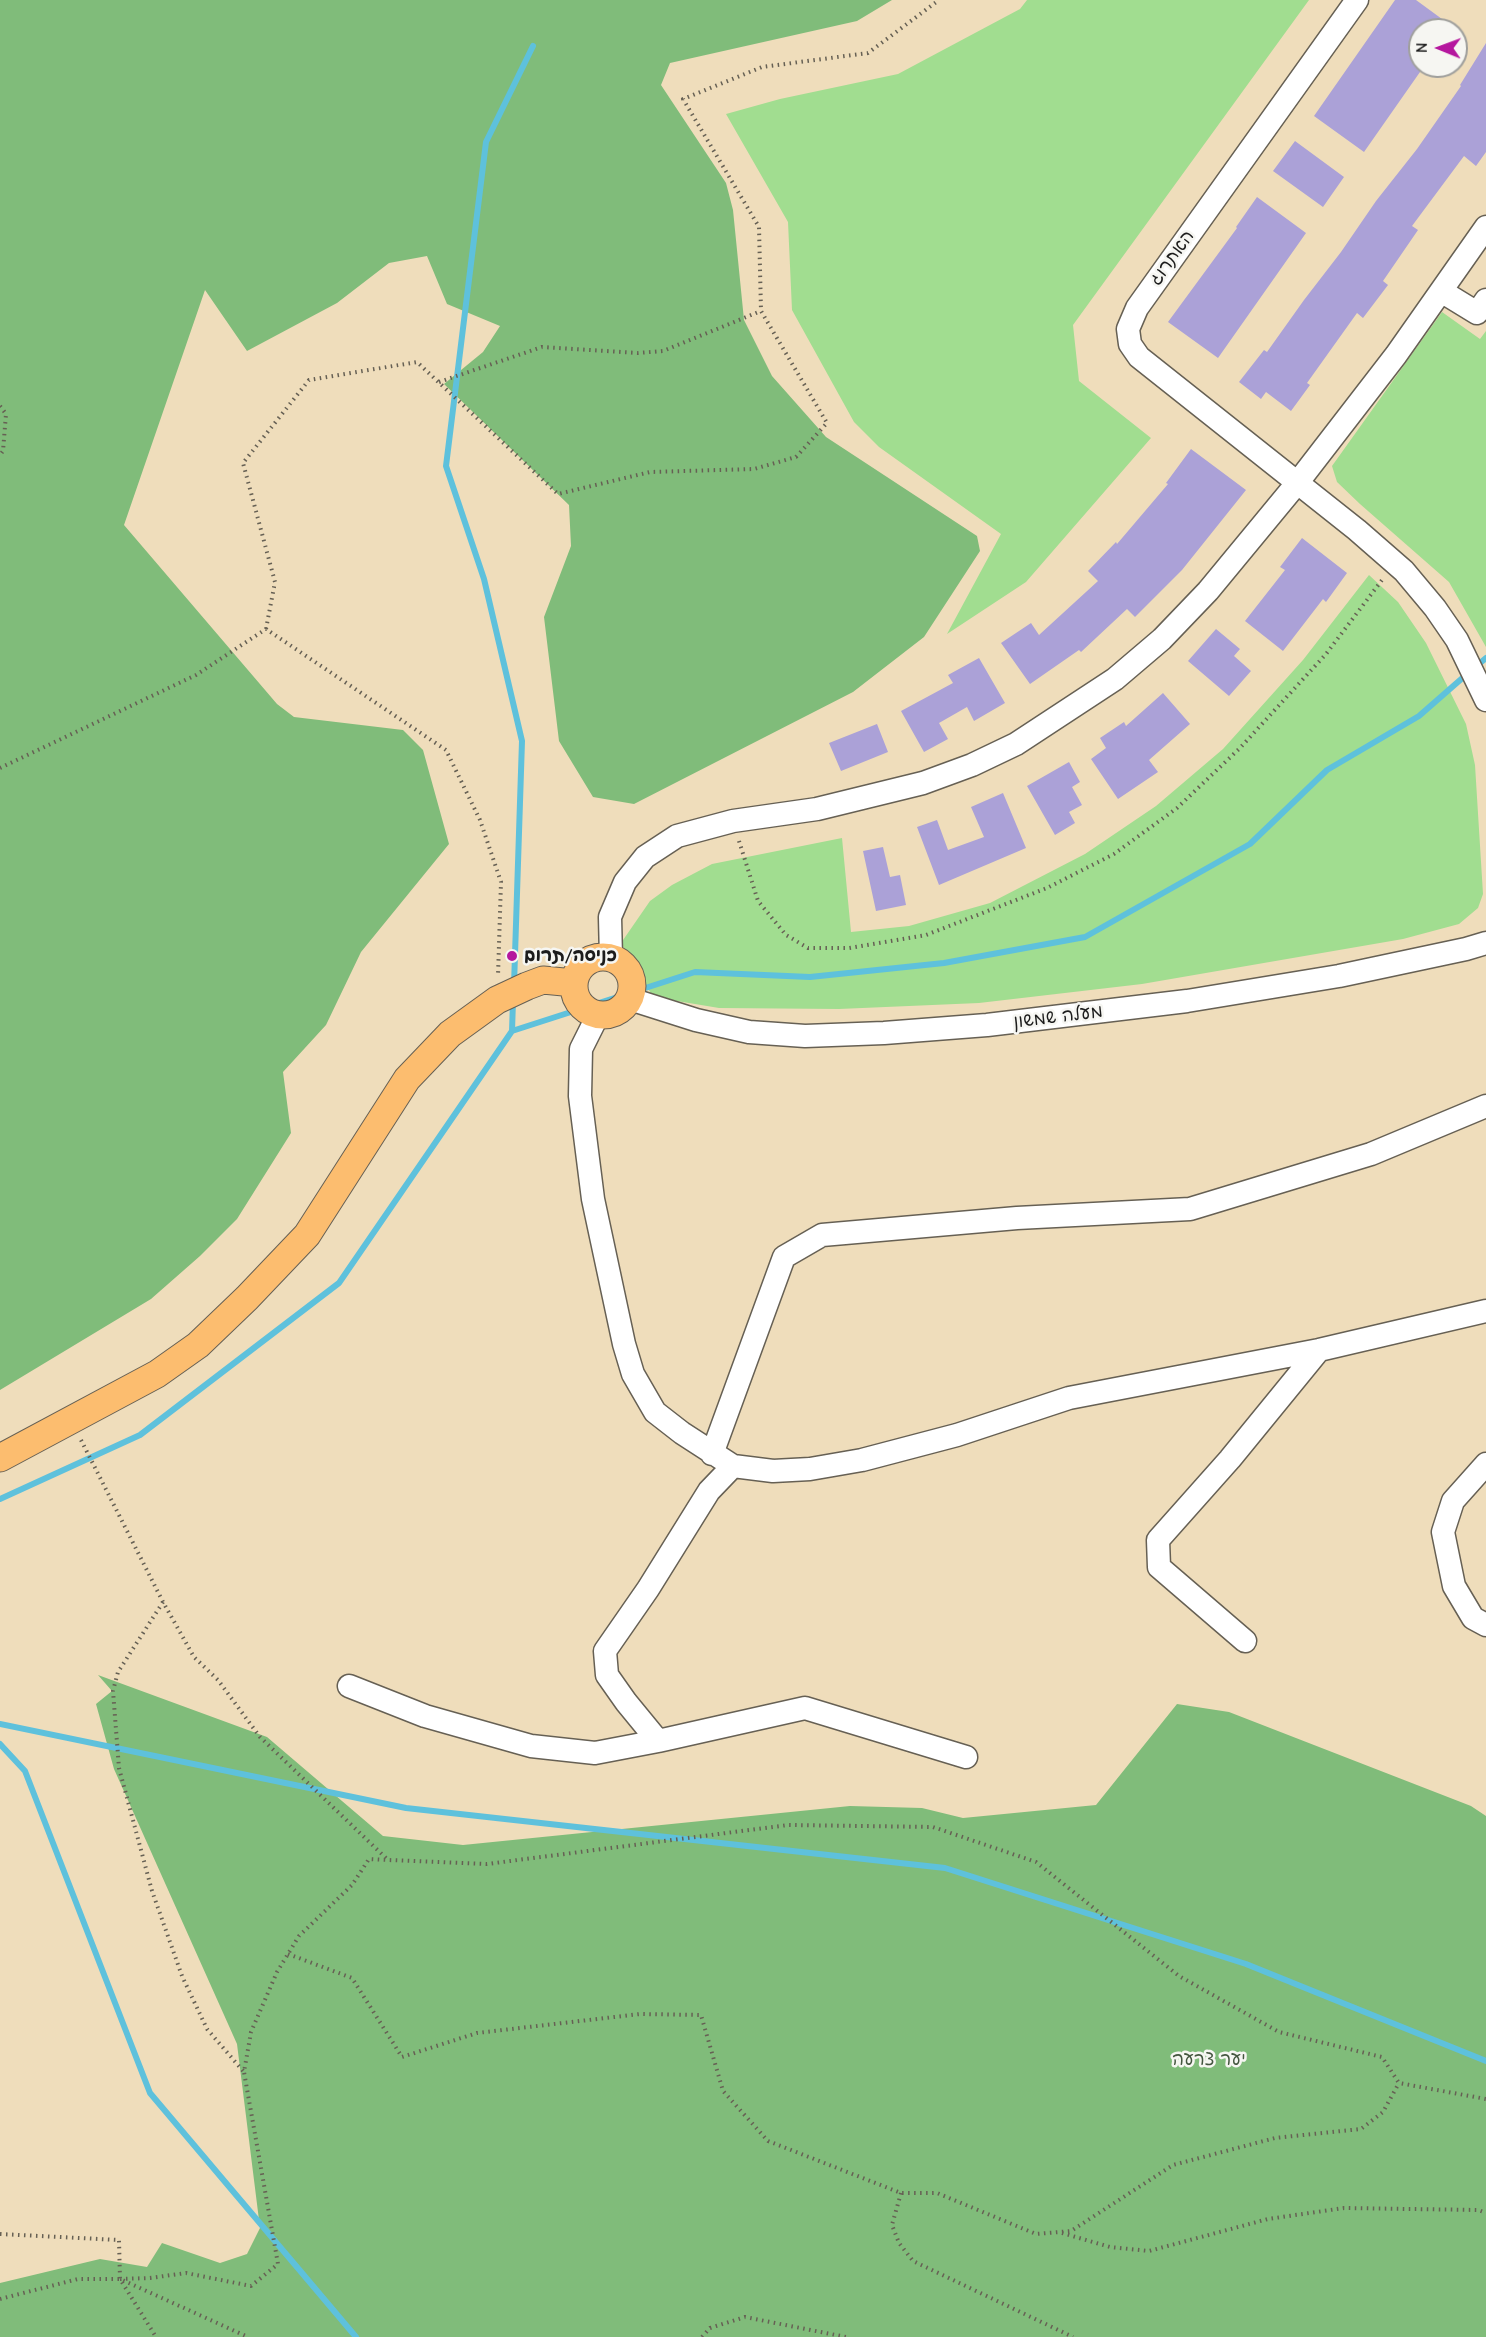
<!DOCTYPE html>
<html>
<head>
<meta charset="utf-8">
<style>
  body { margin:0 }
  #map { position:relative; width:1486px; height:2337px; overflow:hidden; background:#efddbb; font-family:"Comic Neue",sans-serif }
  canvas { display:block }
  .north { position:absolute; left:1408px; top:18px; width:60px; height:60px; box-sizing:border-box; background:#f6f6f2; border:2px solid #9f9f9c; border-radius:50%; rotate:271deg; font-size:16px; font-weight:700; line-height:24px; text-align:center; color:#1c1c1c }
  .north::after { content:''; display:block; margin:auto; width:21px; height:27px; background:#b5179e; clip-path:polygon(50% 0,100% 100%,50% 72%,0 100%) }
</style>
</head>
<body>
<div id="map">
<canvas width="1486" height="2337"></canvas>
<div class="north">N</div>
</div>
<script>
const g = document.querySelector('canvas').getContext('2d');
g.lineJoin = 'round';
function fillPath(path, color) { g.fillStyle = color; g.fill(path, 'evenodd'); }
const poly = rows => new Path2D(rows.map(r => 'M' + r).join(''));
function stroke(path, color, width, dash) { g.strokeStyle = color; g.lineWidth = width; g.lineCap = dash ? 'butt' : 'round'; g.setLineDash(dash || []); g.stroke(path); }
function label(font, color, halo, rows, align = 'center') {
  g.font = font + ' "Comic Neue","Playpen Sans Hebrew",sans-serif'; g.lineWidth = 5; g.setLineDash([]); g.textBaseline = 'middle'; g.strokeStyle = halo; g.fillStyle = color; for (const [text, x, y, turn = 0] of rows) {
    g.save(); g.translate(x, y); g.rotate((+turn || 0) * Math.PI / 180); g.textAlign = isNaN(turn) ? turn : align; if (halo) g.strokeText(text, 0, 0); g.fillText(text, 0, 0); g.restore();
  }
}
fillPath(poly([
  [1027,0,1309,0,1073,325,1079,381,1151,438,1026,582,947,634,1001,534,879,447,854,422,792,310,788,222,726,114,780,99,898,74,1020,9],
  [1442,312,1480,339,1486,331,1486,647,1449,582,1360,504,1337,482,1332,466],
  [1369,575,1398,602,1426,643,1466,724,1475,765,1483,894,1478,908,1459,924,1403,939,1142,984,979,1003,839,1009,719,1008,653,997,621,943,650,901,672,885,712,864,842,838,851,932,909,926,990,903,1085,854,1156,806,1223,749,1303,660]
]), '#a1dd90');
fillPath(poly([
  [0,0,892,0,857,21,670,63,661,85,726,183,733,210,744,320,772,376,826,437,977,536,980,551,924,637,853,692,634,804,593,797,559,741,544,617,571,546,569,505,444,384,483,352,500,326,447,304,427,256,389,263,337,303,247,351,205,290,124,525,277,704,294,717,403,730,423,750,449,844,361,952,326,1025,283,1072,291,1133,237,1219,200,1256,151,1299,0,1390],
  [98,1675,267,1737,383,1836,463,1845,850,1806,922,1808,963,1818,1096,1805,1177,1704,1229,1712,1471,1806,1486,1816,1486,2337,0,2337,0,2283,100,2259,147,2267,162,2243,220,2263,247,2254,260,2228,237,2044,114,1769,96,1704,112,1691]
]), '#80bc7a');
stroke(poly([
  [1475,667,1486,658],
  [514,985,522,741,484,579,446,466,486,142,533,46],
  [512,1031,513,1001],
  [0,1499,140,1435,339,1283,512,1031,695,972,810,977,944,963,1085,937,1250,844,1327,770,1419,716,1467,674],
  [0,1724,406,1808,945,1868,1246,1964,1486,2061],
  [0,1744,25,1771,150,2093,356,2337]
]), '#5ec1dc', 6);
fillPath(poly([
  [1395,0,1416,0,1457,30,1420,30,1420,72,1364,152,1314,116],
  [1486,43,1486,152,1476,166,1464,156,1412,226,1418,230,1383,281,1388,285,1363,318,1357,313,1307,383,1310,385,1291,411,1266,392,1261,399,1239,382,1264,350,1267,352,1304,300,1341,252,1376,201,1417,149,1461,86,1460,85],
  [1295,141,1344,177,1323,207,1273,171],
  [1257,197,1306,233,1218,358,1168,322,1237,228,1236,227],
  [1191,449,1246,490,1182,570,1135,617,1127,609,1081,652,1079,650,1030,684,1001,643,1031,623,1039,635,1098,581,1088,571,1116,542,1117,544,1168,484,1166,483],
  [1302,538,1347,573,1326,602,1323,599,1283,651,1245,621,1285,570,1280,567],
  [1216,629,1240,649,1234,656,1251,671,1229,696,1188,661],
  [979,658,1005,703,974,721,967,707,939,723,948,739,924,752,901,711,953,683,948,675],
  [1163,693,1190,724,1149,760,1158,772,1118,799,1091,759,1106,748,1100,738,1124,722,1126,726],
  [877,724,888,752,841,771,829,743],
  [1069,762,1080,782,1072,787,1082,805,1069,812,1075,823,1055,835,1027,786],
  [1003,793,1026,848,939,885,917,827,937,820,948,850,984,837,971,807],
  [883,847,890,877,900,875,906,905,876,911,863,851]
]), '#aba1d7');
const minor = poly([
  [1357,0,1137,308,1128,329,1130,344,1139,357,1357,530,1404,571,1435,608,1457,640,1486,700],
  [1441,291,1477,313,1486,300],
  [611,958,610,917,625,882,645,857,677,836,733,821,817,809,923,783,972,765,1016,744,1115,679,1162,639,1208,591,1298,482,1396,355,1486,227],
  [630,999,696,1020,749,1032,805,1036,884,1033,987,1025,1187,1001,1339,976,1466,949,1486,943],
  [598,1015,581,1049,580,1096,593,1199,624,1344,633,1374,655,1412,682,1433,733,1466,773,1471,810,1469,862,1460,957,1435,1069,1398,1319,1350,1486,1311],
  [712,1454,784,1257,822,1235,1017,1218,1190,1209,1371,1154,1486,1106],
  [1486,1464,1453,1501,1443,1532,1454,1586,1473,1618,1486,1625],
  [1245,1641,1159,1567,1158,1540,1230,1459,1319,1350],
  [349,1686,425,1716,531,1746,595,1753,658,1741,805,1708,966,1757],
  [658,1741,626,1702,607,1675,605,1651,648,1589,709,1491,733,1466]
]);
const major = poly([
  '574 986a29 29 0 1 1 58 0a29 29 0 1 1-58 0Z',
  [0,1458,157,1374,198,1345,247,1298,307,1235,407,1079,450,1034,497,1000,527,986,543,980,574,983]
]);
stroke(minor, '#666054', 25);
stroke(major, '#666054', 29);
stroke(poly([
  [439,382,542,347,638,353,663,351,761,311],
  [0,406,6,414,3,451,0,455],
  [266,629,275,582,243,463,309,380,417,362,558,494,650,472,754,469,796,457,827,423,761,311,759,227,683,99,762,67,868,53,939,0],
  [0,768,196,675,266,629,446,750,480,820,501,882,498,976],
  [739,841,758,901,786,935,808,948,849,948,926,935,1047,888,1114,854,1177,808,1240,748,1326,654,1382,580],
  [81,1440,163,1602,194,1657,218,1680,260,1737,388,1860,487,1864,788,1825,933,1827,1036,1862,1179,1976,1279,2032,1382,2057,1399,2083,1486,2099],
  [163,1602,118,1672,113,1691,119,1768,152,1891,182,1976,207,2029,244,2072],
  [288,1954,352,1978,402,2057,477,2033,640,2014,701,2015,723,2091,768,2141,901,2193,937,2193,1036,2234,1071,2231,1173,2165,1275,2138,1361,2129,1383,2112,1399,2083],
  [901,2193,892,2225,899,2243,913,2261,1073,2337],
  [1062,2233,1110,2247,1149,2251,1268,2219,1344,2208,1478,2210,1486,2213],
  [0,2234,119,2240,120,2279,156,2337],
  [120,2279,150,2278,186,2273,251,2286,278,2264,244,2072,251,2032,277,1972,299,1936,352,1885,369,1859,388,1860],
  [0,2299,78,2279,120,2279,248,2337],
  [702,2337,710,2328,745,2317,846,2337]
]), '#666054', 4, [1.5, 4.5]);
stroke(minor, '#fff', 22);
stroke(major, '#fcbd6f', 27);
for (const [x, y, r, color] of [
  [512,956,6,"#b5179e"]
]) { const dot = new Path2D(); dot.arc(x, y, r, 0, 2 * Math.PI); g.fillStyle = color; g.fill(dot); stroke(dot, '#f6f6f2', 2); }
label('18px', '#1c1c1c', '#f6f6f2', [
  ["האתרוג",1172,258,-54],
  ["מעלה שמשון",1058,1017,-7]
]);
label('bold 18px', '#1c1c1c', '#f6f6f2', [
  ["כניסה/תרום",524,956]
], 'left');
label('18px', '#44563f', '#f6f6f2', [
  ["יער צרעה",1209,2060]
]);
</script>
</body>
</html>
